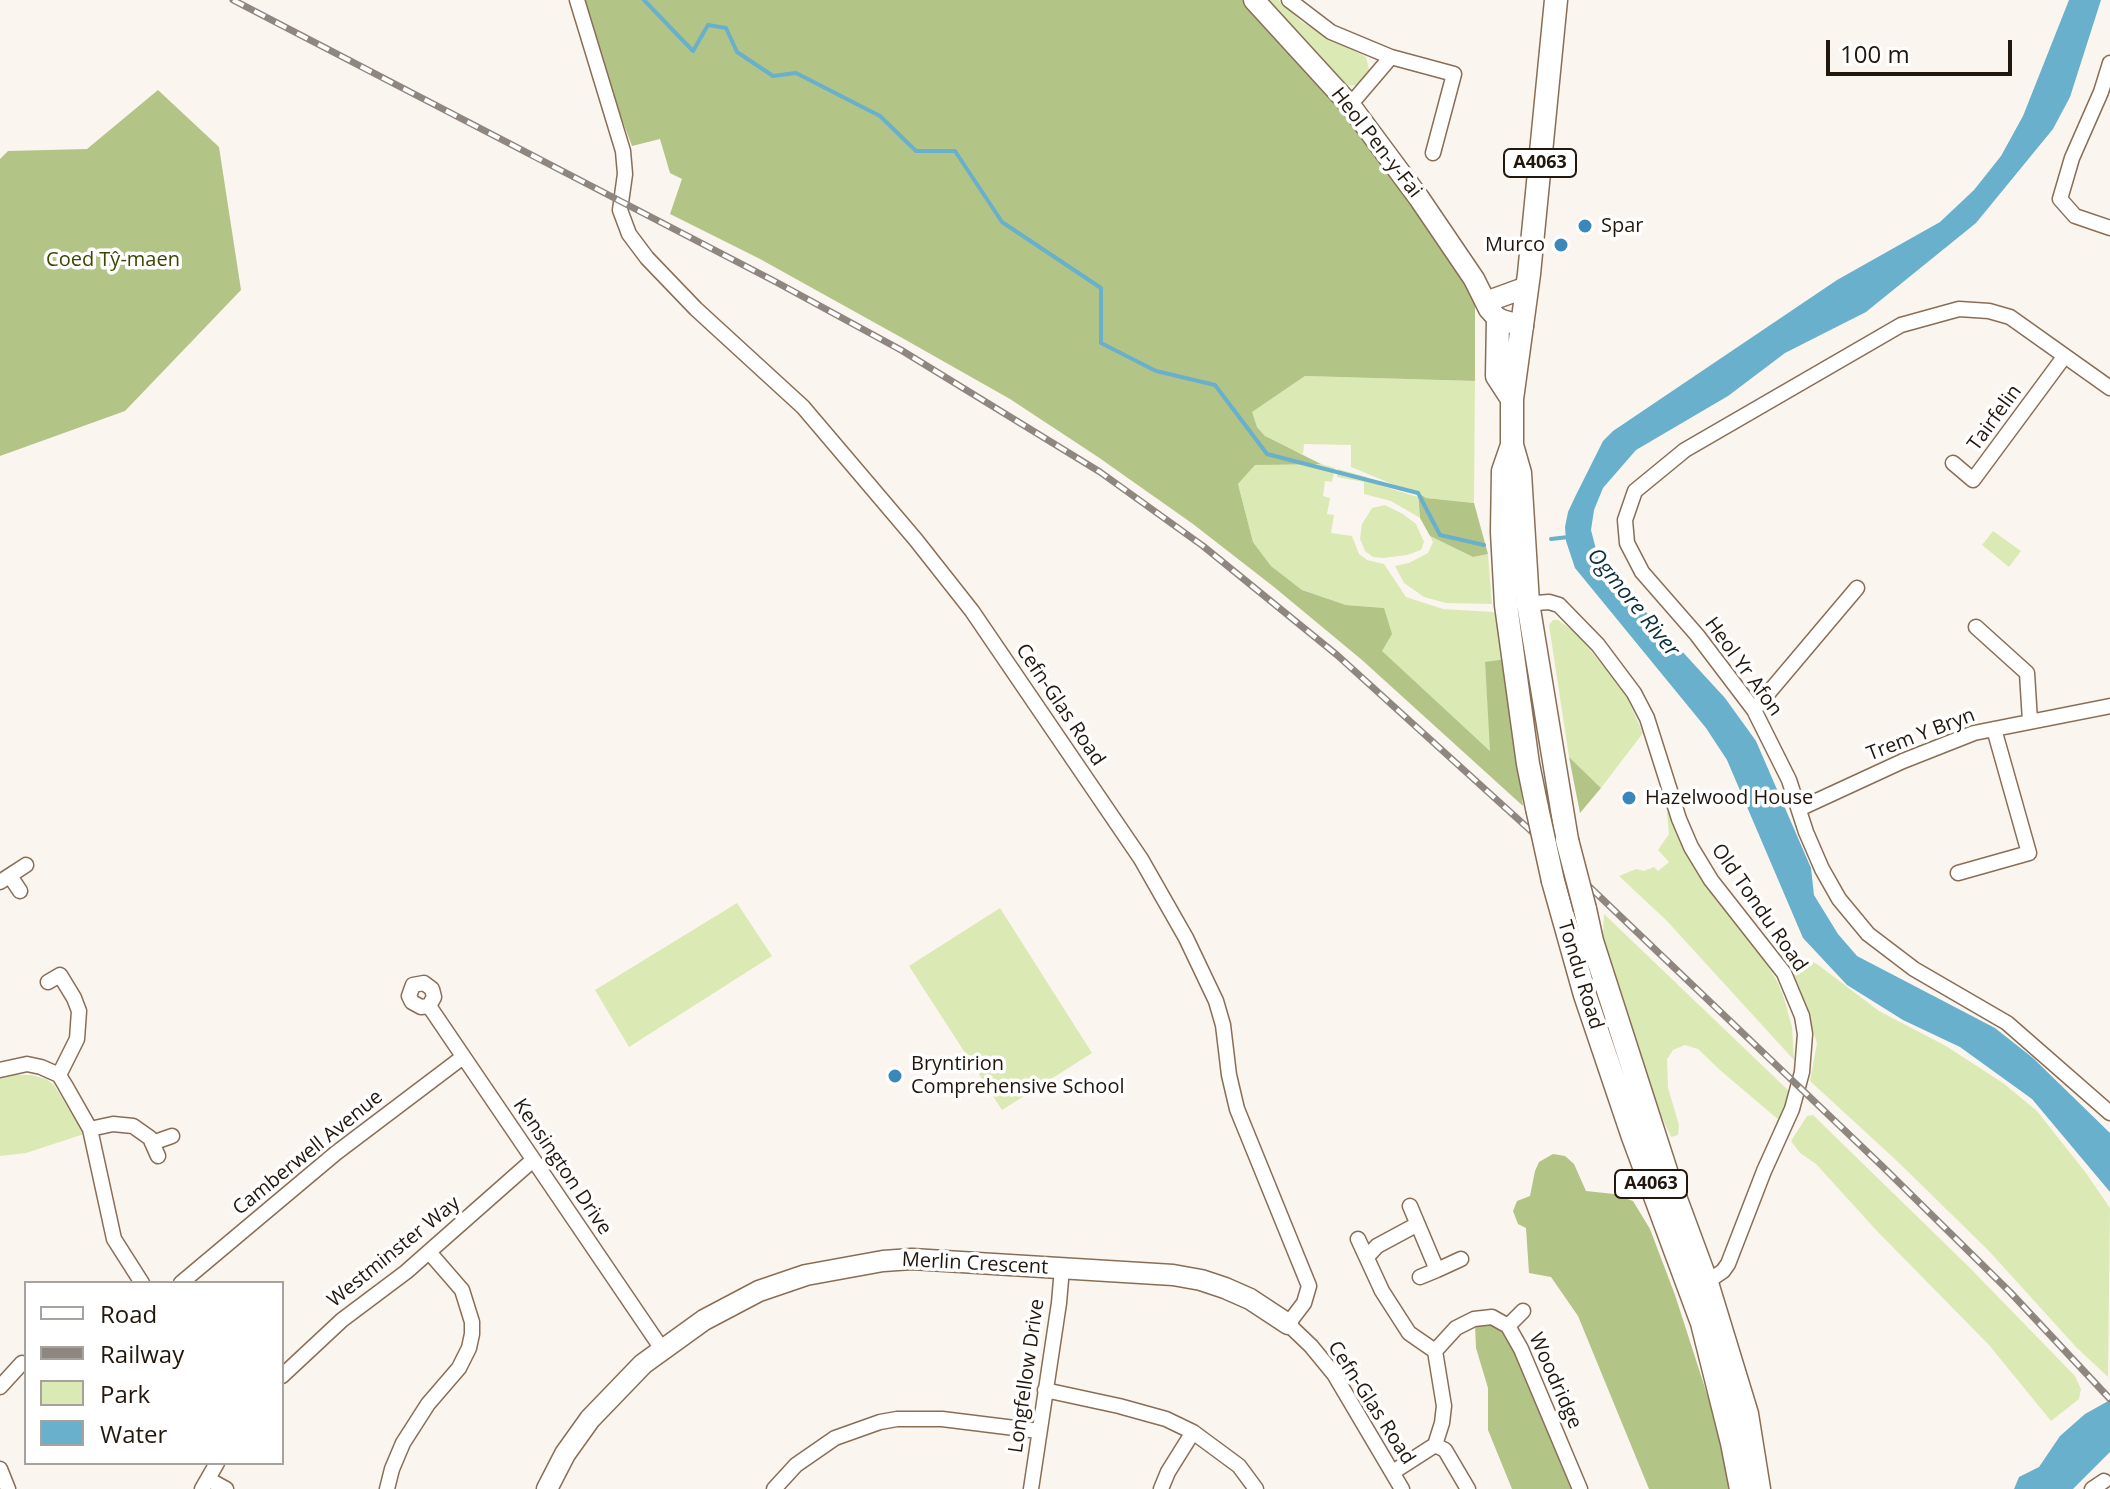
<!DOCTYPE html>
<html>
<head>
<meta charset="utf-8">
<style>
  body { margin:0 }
  #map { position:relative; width:2110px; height:1489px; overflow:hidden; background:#fbf5ef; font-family:"Open Sans",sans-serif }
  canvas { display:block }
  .legend { position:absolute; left:24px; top:1281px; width:260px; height:184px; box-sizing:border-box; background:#fff; border:2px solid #a7a29e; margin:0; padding:10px 14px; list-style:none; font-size:24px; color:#22170d }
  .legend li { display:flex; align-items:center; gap:16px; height:40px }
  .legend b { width:40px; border:2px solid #a7a29e }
  .scale { position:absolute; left:1826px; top:40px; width:186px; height:36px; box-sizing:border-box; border:4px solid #22170d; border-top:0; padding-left:10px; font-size:24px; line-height:28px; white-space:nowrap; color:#22170d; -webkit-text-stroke:6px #fff; paint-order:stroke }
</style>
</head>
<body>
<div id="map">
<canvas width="2110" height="1489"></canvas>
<ul class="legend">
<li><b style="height:10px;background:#fff"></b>Road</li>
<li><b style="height:10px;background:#8f877f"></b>Railway</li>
<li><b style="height:22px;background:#dbeab4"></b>Park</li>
<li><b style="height:22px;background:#69b0cd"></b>Water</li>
</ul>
<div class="scale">100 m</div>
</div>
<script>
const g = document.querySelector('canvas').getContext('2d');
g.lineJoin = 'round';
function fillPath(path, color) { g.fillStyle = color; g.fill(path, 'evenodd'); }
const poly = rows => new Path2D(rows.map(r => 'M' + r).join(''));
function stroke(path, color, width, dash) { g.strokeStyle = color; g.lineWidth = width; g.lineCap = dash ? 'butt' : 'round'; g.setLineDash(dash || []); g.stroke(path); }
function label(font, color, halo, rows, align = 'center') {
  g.font = font + ' "Open Sans",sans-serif'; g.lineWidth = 7; g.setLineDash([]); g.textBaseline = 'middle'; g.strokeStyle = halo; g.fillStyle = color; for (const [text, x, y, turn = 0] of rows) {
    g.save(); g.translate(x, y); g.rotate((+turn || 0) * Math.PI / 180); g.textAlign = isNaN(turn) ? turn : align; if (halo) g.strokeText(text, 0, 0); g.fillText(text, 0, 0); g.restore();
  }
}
fillPath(poly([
  [1260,0,1278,0,1302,22,1366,57,1370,73,1360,85,1343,86],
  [1305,376,1475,381,1474,503,1426,498,1351,467,1351,445,1304,444,1303,454,1283,447,1265,436,1257,427,1251,412],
  [1255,464,1321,464,1335,468,1332,482,1325,481,1323,496,1330,498,1327,514,1334,515,1331,533,1352,536,1359,554,1367,560,1384,564,1406,597,1443,609,1492,612,1500,615,1506,659,1485,663,1491,752,1381,651,1384,608,1346,605,1302,590,1271,566,1253,542,1238,484],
  [1338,469,1367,477,1369,482,1418,497,1420,518,1391,501,1364,494,1364,482,1337,477],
  [1385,505,1403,514,1416,524,1424,542,1421,550,1407,555,1383,558,1373,557,1365,551,1360,539,1362,524,1372,508],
  [1993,531,2021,551,2009,567,1982,545],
  [1430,536,1473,557,1488,554,1492,604,1446,603,1424,597,1404,583,1395,566,1409,563,1428,553,1433,542],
  [1553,620,1558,620,1576,633,1609,673,1627,698,1643,733,1601,788,1569,757,1549,625],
  [1666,802,1684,850,1697,873,1768,966,1778,983,1784,998,1792,1027,1794,1060,1666,920,1619,876,1636,869,1644,871,1654,867,1658,871,1669,862,1658,850,1669,834],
  [737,903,772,956,629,1047,595,990],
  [1000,908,1092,1053,1002,1110,909,966],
  [1604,914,1789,1091,1785,1116,1780,1121,1721,1071,1698,1049,1685,1045,1673,1050,1667,1059,1668,1088,1679,1125,1678,1135,1671,1137,1659,1111,1603,936],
  [1807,960,1817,964,1879,1011,1946,1046,2003,1083,2037,1111,2086,1173,2110,1208,2108,1377,2076,1347,1988,1250,1897,1161,1810,1081,1817,1043,1793,972,1795,966],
  [16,1075,32,1075,46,1079,54,1085,84,1134,26,1153,0,1156,0,1079],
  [1813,1115,1970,1268,2075,1376,2081,1389,2079,1399,2051,1421,1989,1345,1877,1231,1816,1164,1800,1153,1791,1141,1807,1116]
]), '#dbeab4');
fillPath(poly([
  [584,0,1243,0,1313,74,1380,156,1475,291,1475,381,1305,376,1252,412,1257,427,1265,436,1321,464,1255,465,1238,484,1253,542,1271,566,1302,590,1346,605,1384,608,1392,634,1382,651,1490,751,1485,662,1506,659,1523,806,1362,660,1274,587,1193,524,1098,457,1010,399,904,339,760,259,670,214,682,179,670,173,660,139,632,146,602,66],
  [158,90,219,147,241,290,125,411,0,456,0,159,8,151,87,149],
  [1418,493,1426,498,1474,503,1488,554,1473,557,1430,536,1420,518],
  [1569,757,1601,788,1580,813],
  [1553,1154,1565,1156,1574,1164,1586,1191,1614,1194,1633,1201,1650,1229,1675,1295,1726,1453,1732,1489,1649,1489,1578,1316,1551,1277,1529,1273,1526,1228,1518,1224,1513,1211,1517,1201,1530,1196,1535,1171,1539,1162],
  [1484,1321,1501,1328,1510,1342,1571,1489,1512,1489,1488,1430,1488,1388,1476,1348,1475,1324]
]), '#b3c487');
fillPath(poly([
  [2069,0,2101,0,2070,97,2053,129,1976,223,1866,312,1785,353,1728,396,1636,450,1603,488,1594,510,1591,530,1599,561,1725,698,1756,741,1811,868,1814,895,1838,934,1857,956,1995,1028,2033,1058,2110,1133,2110,1192,2032,1099,1960,1047,1903,1020,1847,985,1803,938,1727,760,1706,728,1575,568,1566,541,1565,527,1568,512,1575,497,1603,441,1613,431,1837,280,1940,222,1974,190,2001,156,2023,116],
  [2110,1400,2110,1452,2073,1489,2014,1489,2019,1477,2039,1467,2060,1436,2085,1414]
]), '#69b0cd');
stroke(poly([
  [644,0,693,51,708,25,726,28,737,52,773,76,796,73,880,116,916,151,955,151,1002,222,1101,288,1101,343,1156,371,1215,385,1267,454,1418,493,1440,535,1484,545],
  [1551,539,1569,537]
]), '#69b0cd', 4);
const street = poly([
  [577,0,623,151,625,174,620,210,629,234,647,258,696,309,803,407,916,540,972,611,1141,859,1186,938,1216,1001,1223,1025,1229,1075,1237,1109,1309,1286,1304,1303,1288,1324,1311,1346,1334,1374,1402,1489],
  [1289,0,1331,32,1391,57,1350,105],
  [1391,57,1454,74,1433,153],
  [2110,63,2101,92,2072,158,2060,199,2075,216,2110,228],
  [2110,388,2010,317,1989,311,1959,309,1901,325,1685,450,1635,491,1625,520,1627,543,1642,572,1697,635,1754,710,1789,780,1806,832,1822,869,1839,899,1868,934,1914,969,2007,1023,2110,1113],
  [1953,463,1973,480,2064,357],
  [1523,604,1549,602,1559,605,1598,645,1634,693,1647,718,1679,819,1691,847,1711,880,1784,973,1802,1016,1805,1034,1802,1072,1792,1109,1764,1171,1728,1264,1723,1271,1701,1286],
  [1976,627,2027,673,2030,721],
  [1754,710,1857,588],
  [1799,809,1903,761,1974,733,2110,706],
  [1958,873,2029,853,1994,729],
  [10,876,20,891],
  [0,882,26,865],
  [48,982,60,975,74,998,79,1011,77,1039,59,1075],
  [429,1006,434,997,432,989,424,983,413,985,409,996,412,1002,421,1007,429,1006,662,1349],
  [0,1070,27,1064,41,1067,59,1075,65,1085,90,1129,114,1239,142,1283],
  [90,1129,113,1124,133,1126,150,1138,158,1156],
  [152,1143,172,1136],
  [1410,1206,1437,1270,1461,1259],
  [1358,1239,1382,1291,1409,1333,1435,1351,1444,1406,1442,1423,1435,1445,1445,1450,1468,1489],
  [1367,1257,1377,1246,1416,1225],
  [1420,1277,1437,1270],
  [181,1283,336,1153,463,1057],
  [1508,1326,1523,1311],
  [1435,1351,1456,1328,1474,1319,1492,1317,1508,1326,1521,1349,1580,1489],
  [282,1376,342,1320,406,1272,533,1160],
  [0,1387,22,1363],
  [1045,1390,1119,1406,1166,1419,1193,1432,1239,1466,1256,1489],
  [0,1469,8,1489],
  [1393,1472,1435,1445],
  [208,1479,226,1489],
  [202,1489,217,1463],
  [387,1489,392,1469,403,1443,428,1404,459,1368,469,1348,472,1334,472,1322,462,1290,429,1252],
  [774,1489,796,1465,835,1438,880,1422,897,1419,942,1419,1039,1431],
  [1031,1489,1059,1303,1062,1268],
  [1161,1489,1168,1472,1193,1432],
  [2092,1489,2104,1481]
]);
const secondary = poly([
  [1254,0,1350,105,1419,198,1474,279,1489,309,1498,319,1523,326],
  [1494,299,1527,287],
  [547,1489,565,1454,590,1419,643,1364,704,1320,759,1291,806,1275,883,1261,912,1259,1173,1275,1201,1280,1225,1288,1250,1299,1288,1324]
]);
const primary = poly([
  [1556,0,1529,274,1512,399,1512,445,1520,473,1528,603,1567,840],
  [1498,319,1497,376,1512,399],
  [1512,445,1503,471,1502,532,1506,605,1528,764,1537,808],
  [1553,881,1585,995,1633,1137,1702,1323,1732,1443,1741,1489],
  [1585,909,1592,941,1670,1183,1707,1283,1747,1414,1759,1489]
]);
stroke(street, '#896e55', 17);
stroke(secondary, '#896e55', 23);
stroke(primary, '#896e55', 25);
stroke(street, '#fff', 14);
stroke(secondary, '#fff', 20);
stroke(primary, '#fff', 22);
const rail = poly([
  [233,0,776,282,901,350,1100,472,1203,546,1337,655,1530,830,1882,1166,2010,1292,2110,1399]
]);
stroke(rail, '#8f877f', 7);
stroke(rail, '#fff', 4, [12]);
const primaryBridge = poly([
  [1537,808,1553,881],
  [1567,840,1585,909]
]);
stroke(primaryBridge, '#896e55', 25, []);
stroke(primaryBridge, '#fff', 22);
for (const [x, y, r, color] of [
  [1585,226,8,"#3b87ba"],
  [1561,245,8,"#3b87ba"],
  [1629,798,8,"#3b87ba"],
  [895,1076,8,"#3b87ba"]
]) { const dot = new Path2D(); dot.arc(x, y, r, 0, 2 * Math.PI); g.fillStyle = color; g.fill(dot); stroke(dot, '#fff', 3); }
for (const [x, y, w] of [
  [1540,163,72],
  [1651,1184,72]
]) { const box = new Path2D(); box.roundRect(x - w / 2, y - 14, w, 28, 6); g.fillStyle = '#fff'; g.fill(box); stroke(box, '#22170d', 2); }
label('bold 18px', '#22170d', null, [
  ["A4063",1540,163],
  ["A4063",1651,1184]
]);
label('20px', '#22170d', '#fff', [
  ["Heol Pen-y-Fai",1376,143,52],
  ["Tairfelin",1995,418,-54],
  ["Heol Yr Afon",1743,667,54],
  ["Cefn-Glas Road",1060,705,56],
  ["Trem Y Bryn",1921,735,-21],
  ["Old Tondu Road",1759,908,55],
  ["Tondu Road",1580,975,73],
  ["Camberwell Avenue",308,1153,-39],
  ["Kensington Drive",562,1167,56],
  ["Westminster Way",394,1252,-39],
  ["Merlin Crescent",975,1264,3],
  ["Longfellow Drive",1027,1376,-82],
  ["Woodridge",1555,1381,66],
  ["Cefn-Glas Road",1371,1403,57]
]);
label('20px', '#22170d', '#fff', [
  ["Spar",1601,226],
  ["Murco",1545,245,"right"],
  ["Hazelwood House",1645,798],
  ["Bryntirion",911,1064],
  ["Comprehensive School",911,1087]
], 'left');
label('20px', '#3a4700', '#fff', [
  ["Coed Tŷ-maen",113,260]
]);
label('italic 22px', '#0b2e3b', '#fff', [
  ["Ogmore River",1633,603,51]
]);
</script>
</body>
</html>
